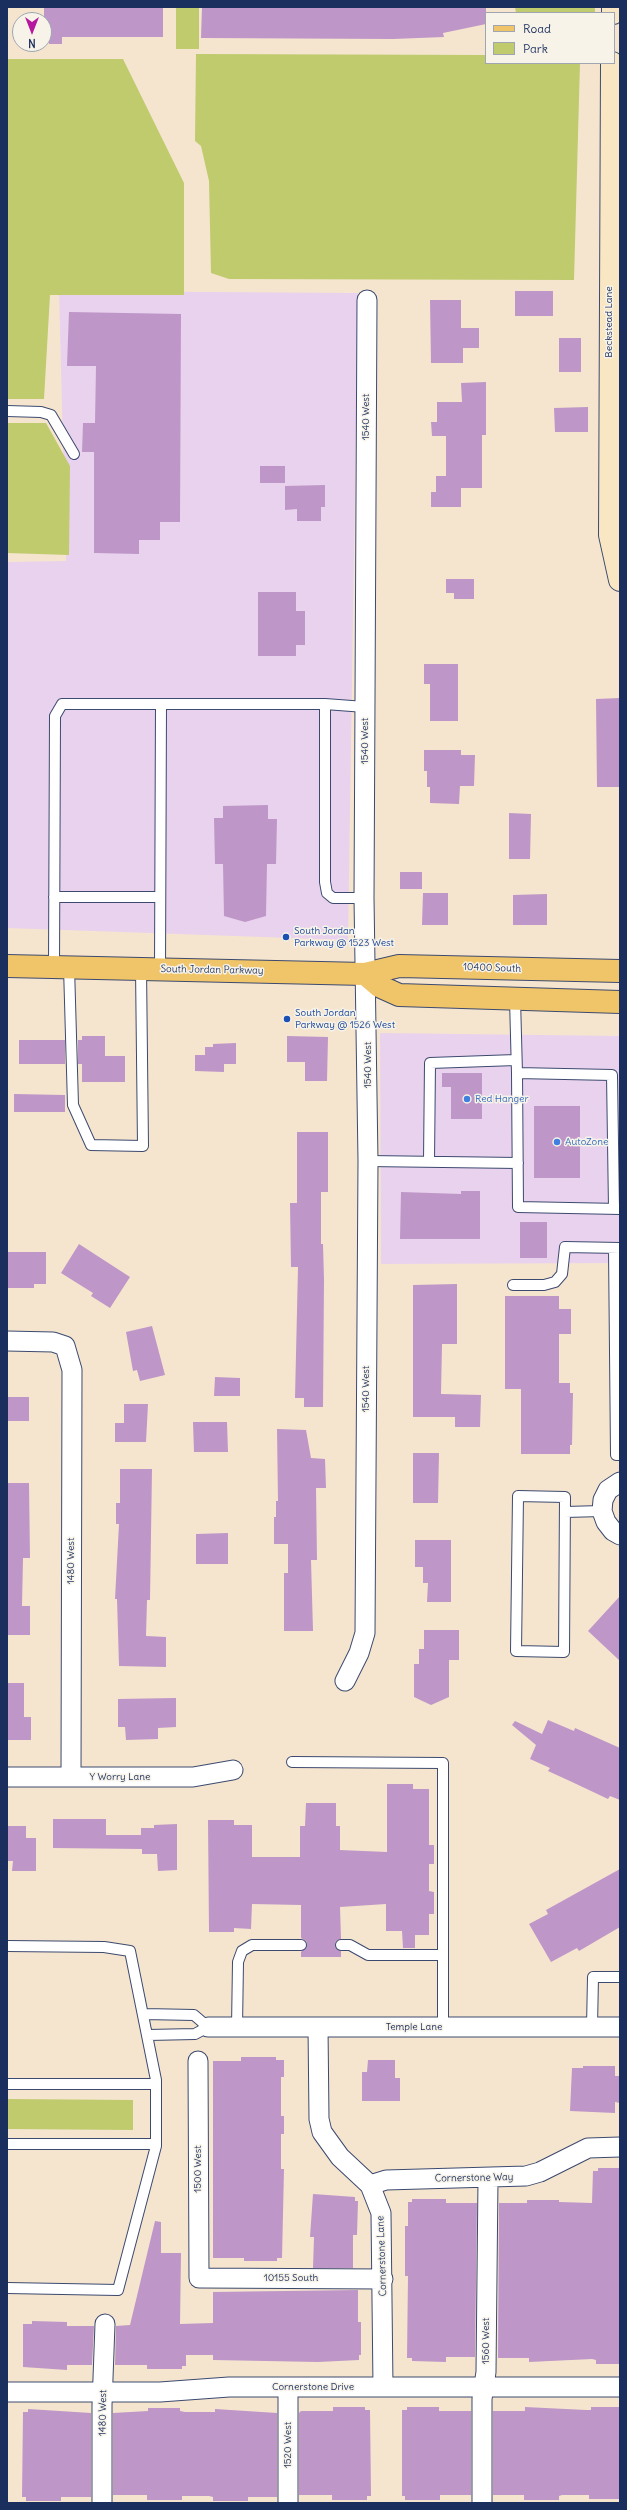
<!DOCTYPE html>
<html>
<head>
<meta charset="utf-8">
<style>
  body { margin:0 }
  #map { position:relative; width:627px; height:2510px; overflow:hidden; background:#f5e5cf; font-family:Delius,sans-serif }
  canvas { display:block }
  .frame { position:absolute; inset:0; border:8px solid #1b2f5e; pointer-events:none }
  .legend { position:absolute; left:485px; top:12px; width:130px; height:52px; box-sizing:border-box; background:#f7f3e8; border:1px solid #9fa5b1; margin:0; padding:5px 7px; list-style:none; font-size:12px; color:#1b2f5e }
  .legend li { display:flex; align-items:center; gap:8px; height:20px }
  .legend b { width:20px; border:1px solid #9fa5b1 }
  .north { position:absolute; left:12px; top:12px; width:40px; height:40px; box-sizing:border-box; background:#f7f3e8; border:1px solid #9fa5b1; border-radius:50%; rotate:180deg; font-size:11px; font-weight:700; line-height:16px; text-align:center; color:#1b2f5e }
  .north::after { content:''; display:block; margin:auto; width:14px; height:18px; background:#b5179e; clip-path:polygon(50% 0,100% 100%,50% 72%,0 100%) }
</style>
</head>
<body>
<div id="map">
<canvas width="627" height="2510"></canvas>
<div class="frame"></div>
<ul class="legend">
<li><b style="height:5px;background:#f0c469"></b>Road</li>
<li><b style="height:11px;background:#bfcb6d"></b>Park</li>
</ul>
<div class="north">N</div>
</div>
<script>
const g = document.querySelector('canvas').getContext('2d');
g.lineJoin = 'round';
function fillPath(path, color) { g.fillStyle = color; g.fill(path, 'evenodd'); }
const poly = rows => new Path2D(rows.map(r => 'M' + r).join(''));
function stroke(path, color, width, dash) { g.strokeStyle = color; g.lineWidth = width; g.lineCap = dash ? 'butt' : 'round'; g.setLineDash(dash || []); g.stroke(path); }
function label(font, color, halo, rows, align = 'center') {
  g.font = font + ' Delius,sans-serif'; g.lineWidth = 3; g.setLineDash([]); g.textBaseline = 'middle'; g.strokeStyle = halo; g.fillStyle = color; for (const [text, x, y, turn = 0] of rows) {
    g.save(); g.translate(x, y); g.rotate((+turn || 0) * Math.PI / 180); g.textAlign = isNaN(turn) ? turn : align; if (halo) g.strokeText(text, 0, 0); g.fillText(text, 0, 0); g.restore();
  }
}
fillPath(poly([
  [59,291,358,293,348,940,7,928,7,562,66,561],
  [380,1033,620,1036,620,1263,381,1264]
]), '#e9d2ed');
fillPath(poly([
  [176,7,199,7,199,49,176,49],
  [515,7,595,7,595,13,516,13],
  [196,54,486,55,486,63,580,63,574,280,229,279,211,273,209,181,201,146,195,141],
  [7,59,123,59,184,183,184,295,50,295,44,399,7,399],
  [7,423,46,423,70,466,69,555,7,553],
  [7,2099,133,2100,133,2130,7,2129]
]), '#bfcb6d');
fillPath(poly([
  [44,7,163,7,163,37,62,37,62,44,49,44,49,35,44,35],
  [202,7,486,7,486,24,443,33,444,37,393,39,201,38],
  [515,291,553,291,553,316,515,316],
  [430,300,461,300,461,328,479,328,479,348,463,348,463,363,431,363],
  [69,312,181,314,180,522,160,522,160,540,139,540,139,554,94,553,94,452,82,452,83,423,95,423,96,366,67,366],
  [559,338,581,338,581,372,559,372],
  [486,382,486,435,482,435,482,488,461,488,461,507,431,507,431,492,436,492,436,476,446,476,446,436,432,436,431,422,437,422,437,402,462,402,461,383],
  [588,407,588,432,555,432,554,408],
  [260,466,285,466,285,483,260,483],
  [325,485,325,507,321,507,321,521,297,521,297,509,285,510,285,486],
  [446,579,474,579,474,599,454,599,454,593,446,593],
  [258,592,296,592,296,611,305,611,305,645,296,645,296,656,258,656],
  [424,664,458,664,458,721,430,721,430,684,424,684],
  [620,698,620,787,597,787,596,699],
  [424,750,461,750,461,755,475,755,474,786,460,786,459,804,430,803,430,787,427,787,427,771,424,771],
  [268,805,268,819,277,819,276,864,267,864,266,916,245,922,224,916,223,864,215,864,214,818,223,818,223,806],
  [509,813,531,814,530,859,509,859],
  [400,872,422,872,422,889,400,889],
  [423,893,448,893,448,925,422,925],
  [547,894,547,925,513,925,513,895],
  [82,1036,105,1036,105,1056,125,1056,125,1082,82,1082,82,1064,78,1064,78,1040,82,1040],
  [287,1036,328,1037,327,1081,305,1081,305,1062,287,1062],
  [19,1040,65,1040,65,1064,19,1064],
  [236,1043,236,1064,224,1064,224,1072,195,1071,195,1055,205,1055,205,1047,213,1047,213,1044],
  [442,1073,482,1073,482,1119,451,1119,451,1087,442,1087],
  [14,1094,65,1095,65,1112,14,1112],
  [534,1106,580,1106,580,1178,534,1178],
  [297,1132,328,1132,328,1192,321,1192,321,1244,323,1244,324,1280,323,1407,304,1407,304,1398,295,1398,298,1267,291,1267,290,1203,297,1203],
  [461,1191,480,1191,480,1239,400,1239,401,1192,461,1194],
  [520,1222,547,1222,547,1258,520,1258],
  [79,1244,130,1277,110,1308,91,1296,93,1293,61,1273],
  [7,1252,46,1252,46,1284,34,1284,34,1288,7,1288],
  [457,1284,457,1344,442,1344,441,1394,481,1395,480,1427,455,1427,455,1417,413,1417,413,1285],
  [505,1296,559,1296,559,1309,571,1309,571,1334,559,1334,559,1383,570,1383,570,1393,573,1393,572,1445,570,1445,570,1454,521,1454,521,1389,505,1389],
  [152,1326,165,1375,140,1381,137,1370,133,1371,126,1332],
  [215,1377,240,1378,240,1396,214,1396],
  [7,1397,29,1397,29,1421,8,1421],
  [124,1404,148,1404,146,1442,115,1442,115,1423,124,1423],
  [193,1422,227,1422,228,1452,194,1452],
  [277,1429,306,1430,311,1458,325,1459,326,1488,316,1488,317,1560,311,1560,313,1631,284,1631,284,1573,288,1573,288,1544,274,1544,274,1517,276,1517,276,1501,278,1501],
  [413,1453,439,1453,438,1503,413,1503],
  [120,1469,152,1469,150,1600,147,1600,146,1636,166,1637,166,1667,119,1666,117,1599,115,1599,119,1524,116,1524,116,1503,120,1503],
  [7,1483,29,1483,30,1558,23,1558,22,1606,30,1606,30,1635,7,1635],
  [228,1533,228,1564,196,1564,196,1534],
  [415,1540,451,1540,451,1602,427,1602,428,1583,423,1583,423,1567,415,1567],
  [620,1596,620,1661,588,1631],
  [424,1630,459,1630,459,1660,449,1660,449,1697,431,1705,414,1697,414,1664,419,1664,419,1649,424,1649],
  [7,1683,24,1683,24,1717,31,1717,31,1740,7,1740],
  [176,1698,176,1727,158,1728,158,1739,126,1740,125,1727,118,1727,118,1699],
  [548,1720,574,1731,575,1728,620,1748,620,1800,610,1796,608,1799,572,1782,548,1771,550,1768,530,1759,536,1745,512,1725,515,1721,542,1734],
  [387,1784,413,1784,413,1789,429,1789,429,1845,434,1845,434,1864,429,1864,429,1891,434,1892,434,1914,429,1914,429,1935,415,1935,415,1948,403,1948,402,1931,386,1931,386,1904,340,1907,341,1939,336,1941,335,1945,341,1951,341,1957,301,1957,301,1952,307,1945,306,1941,301,1938,301,1905,252,1904,251,1929,234,1928,234,1932,209,1932,208,1820,234,1820,234,1825,252,1825,252,1857,300,1857,300,1826,305,1826,306,1803,336,1803,336,1826,340,1826,340,1850,387,1852],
  [53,1819,106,1819,106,1835,141,1835,141,1828,154,1828,154,1825,177,1824,177,1870,158,1871,157,1854,142,1854,142,1849,53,1848],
  [7,1826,26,1826,26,1838,36,1838,36,1871,12,1871,13,1861,7,1861],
  [620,1869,620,1927,579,1951,577,1948,551,1962,529,1924,548,1914,546,1910],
  [241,2057,276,2057,276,2060,284,2060,284,2077,281,2077,281,2116,284,2116,284,2134,281,2134,281,2169,284,2169,282,2258,277,2258,277,2261,244,2261,244,2258,213,2258,213,2061,241,2061],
  [368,2060,395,2060,395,2078,400,2078,400,2101,362,2101,362,2072,367,2072],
  [583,2066,615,2066,615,2076,620,2076,620,2103,615,2102,615,2113,570,2111,572,2068,583,2068],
  [598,2168,620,2168,620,2364,596,2364,596,2360,592,2359,529,2362,529,2358,498,2358,499,2203,527,2203,527,2200,559,2200,559,2202,592,2203,593,2171,598,2171],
  [313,2194,355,2197,355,2201,358,2201,357,2235,353,2235,353,2268,313,2268,314,2237,310,2237],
  [412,2199,446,2199,446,2203,477,2203,475,2357,446,2357,446,2362,412,2361,412,2358,407,2358,408,2276,405,2276,405,2226,408,2226,408,2202,412,2202],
  [155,2221,161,2222,161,2253,181,2253,180,2324,213,2323,213,2292,358,2290,358,2322,361,2322,361,2355,359,2355,359,2360,318,2362,213,2360,213,2355,186,2355,186,2366,182,2366,182,2369,147,2369,147,2365,115,2365,116,2326,130,2325],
  [32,2321,67,2322,67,2326,94,2326,92,2365,67,2365,67,2370,23,2367,23,2324,32,2324],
  [333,2407,365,2407,365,2410,370,2410,371,2496,367,2496,367,2500,332,2500,332,2495,299,2495,299,2413,301,2411,333,2411],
  [407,2407,439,2407,439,2411,471,2411,471,2495,440,2495,440,2500,405,2500,405,2496,402,2496,402,2410,407,2410],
  [525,2407,586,2410,591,2410,591,2407,620,2407,620,2499,589,2499,589,2495,562,2495,559,2496,559,2500,524,2500,524,2495,493,2495,493,2411,525,2411],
  [148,2408,180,2408,180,2411,185,2412,215,2412,215,2409,277,2413,277,2497,248,2497,248,2501,213,2501,213,2497,209,2496,182,2496,182,2500,147,2500,147,2495,113,2495,113,2413,148,2411],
  [28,2409,91,2413,91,2497,61,2497,61,2501,26,2501,26,2497,22,2497,23,2412,28,2412]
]), '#be96c8');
const lane = poly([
  [7,411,41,412,51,415,74,454],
  [325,704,325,882,327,893,333,898,364,898],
  [54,897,160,897],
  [54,966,55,716,62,704,325,704,365,707],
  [69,967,73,1105,91,1145,143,1146,141,968],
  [160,969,161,704],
  [515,999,517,1073,612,1075,614,1209],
  [517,1073,518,1207,620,1209],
  [368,1161,518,1163],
  [429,1161,430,1063,516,1060],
  [614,1248,616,1455,620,1455],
  [513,1285,544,1285,555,1282,562,1274,565,1247,620,1248],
  [518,1496,565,1497,564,1652,516,1651,518,1496],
  [565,1512,602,1511],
  [292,1762,443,1763,443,2027],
  [341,1945,350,1945,368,1955,443,1955],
  [7,1946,104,1947,130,1951,156,2080,156,2146,118,2290,7,2288],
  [144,2014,194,2015,208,2027,195,2034,148,2035],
  [237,2027,238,1962,242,1951,252,1945,301,1945],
  [592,2027,593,1977,620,1977],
  [7,2084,156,2084],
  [7,2144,156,2144]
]);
const street = poly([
  [7,1341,53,1342,65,1346,72,1370,71,1777],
  [620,1482,608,1490,603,1500,602,1511,606,1522,613,1531,620,1535],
  [345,1681,359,1653,365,1633,368,1161,364,898,367,300],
  [7,1777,193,1777,233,1770],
  [208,2027,620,2027],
  [318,2027,319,2119,322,2132,340,2157,370,2185,381,2213,383,2387],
  [198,2061,199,2278,383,2279],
  [370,2185,386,2180,526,2176,540,2172,588,2148,620,2147],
  [288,2387,288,2503],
  [7,2392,160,2392,229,2387,620,2387],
  [102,2503,102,2405,105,2324],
  [482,2503,482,2399,486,2372,488,2179]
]);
const secondary = poly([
  [613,13,613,7],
  [612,63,610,535,620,580]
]);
const primary = poly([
  [7,966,365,974,399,966,620,971],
  [365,974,379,986,399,995,620,1002]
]);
stroke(lane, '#3c4a6f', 12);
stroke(street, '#3c4a6f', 21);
stroke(secondary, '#3c4a6f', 24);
stroke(primary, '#3c4a6f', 24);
stroke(lane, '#fff', 10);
stroke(street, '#fff', 19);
stroke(secondary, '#f9e7c3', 22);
stroke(primary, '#f0c469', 22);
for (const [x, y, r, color] of [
  [286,937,4,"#1a4fb4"],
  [287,1019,4,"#1a4fb4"],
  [467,1099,4,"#3f7fe0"],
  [557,1142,4,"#3f7fe0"]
]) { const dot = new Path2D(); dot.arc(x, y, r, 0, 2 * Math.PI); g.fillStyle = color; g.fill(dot); stroke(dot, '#f7f3e8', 1.5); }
label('10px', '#1b2f5e', '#f7f3e8', [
  ["Beckstead Lane",609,322,-90],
  ["1540 West",366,417,-90],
  ["1540 West",365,741,-90],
  ["10400 South",492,968,2],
  ["South Jordan Parkway",212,970,1],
  ["1540 West",368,1065,-90],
  ["1540 West",366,1389,-90],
  ["1480 West",71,1561,-90],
  ["Y Worry Lane",120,1777],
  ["Temple Lane",414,2027],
  ["1500 West",198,2169,-90],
  ["Cornerstone Way",474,2178,-1],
  ["Cornerstone Lane",382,2256,-92],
  ["10155 South",291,2278],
  ["1560 West",486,2341,-90],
  ["Cornerstone Drive",313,2387],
  ["1480 West",103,2413,-89],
  ["1520 West",288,2445,-90]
]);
label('10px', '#164399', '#f7f3e8', [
  ["South Jordan",294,931],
  ["Parkway @ 1523 West",294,943],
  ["South Jordan",295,1013],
  ["Parkway @ 1526 West",295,1025]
], 'left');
label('10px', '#366cbe', '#f7f3e8', [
  ["Red Hanger",475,1099],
  ["AutoZone",565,1142]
], 'left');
</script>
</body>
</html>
